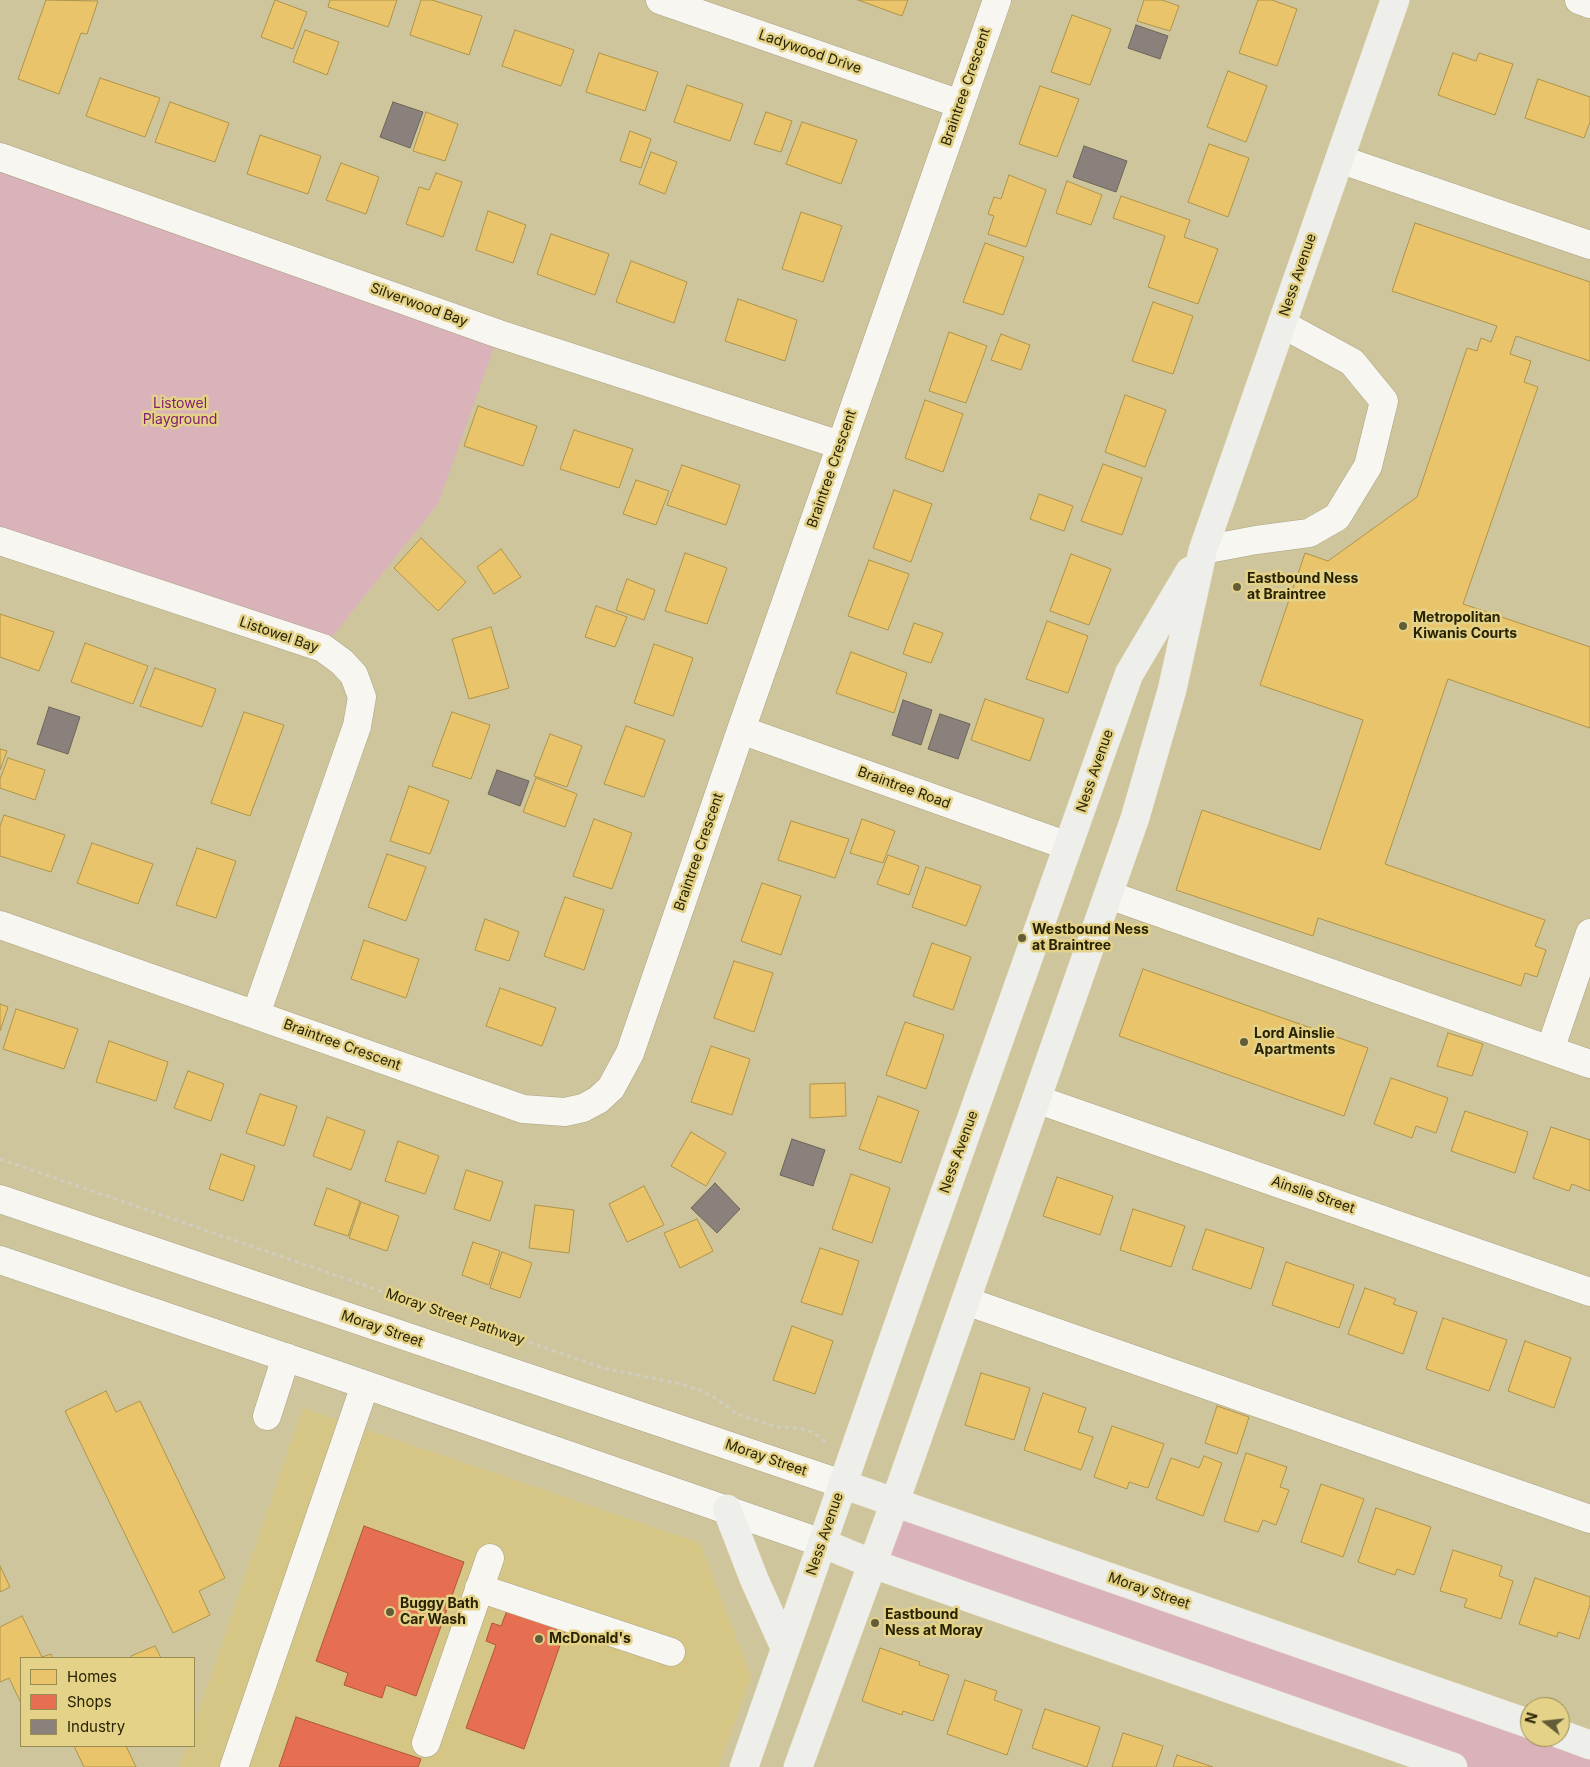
<!DOCTYPE html>
<html>
<head>
<meta charset="utf-8">
<style>
  body { margin:0 }
  #map { position:relative; width:1590px; height:1767px; overflow:hidden; background:#cec59c; font-family:Inter,sans-serif }
  canvas { display:block }
  .legend { position:absolute; left:20px; top:1657px; width:175px; height:90px; box-sizing:border-box; background:#e3d287; border:1px solid #998c52; margin:0; padding:6px 9px; list-style:none; font-size:15px; color:#292303 }
  .legend li { display:flex; align-items:center; gap:10px; height:25px }
  .legend b { width:25px; border:1px solid #998c52 }
  .north { position:absolute; left:1520px; top:1697px; width:50px; height:50px; box-sizing:border-box; background:#e3d287; border:1px solid #998c52; border-radius:50%; rotate:286deg; font-size:14px; font-weight:700; line-height:20px; text-align:center; color:#292303 }
  .north::after { content:''; display:block; margin:auto; width:18px; height:22px; background:#635c39; clip-path:polygon(50% 0,100% 100%,50% 72%,0 100%) }
</style>
</head>
<body>
<div id="map">
<canvas width="1590" height="1767"></canvas>
<ul class="legend">
<li><b style="height:14px;background:#e9c46a"></b>Homes</li>
<li><b style="height:14px;background:#e76f51"></b>Shops</li>
<li><b style="height:14px;background:#8a817c"></b>Industry</li>
</ul>
<div class="north">N</div>
</div>
<script>
const g = document.querySelector('canvas').getContext('2d');
g.lineJoin = 'round';
function fillPath(path, color) { g.fillStyle = color; g.fill(path, 'evenodd'); }
const poly = rows => new Path2D(rows.map(r => 'M' + r).join(''));
function stroke(path, color, width, dash) { g.strokeStyle = color; g.lineWidth = width; g.lineCap = dash ? 'butt' : 'round'; g.setLineDash(dash || []); g.stroke(path); }
function label(font, color, halo, rows, align = 'center') {
  g.font = font + ' Inter,sans-serif'; g.lineWidth = 5; g.setLineDash([]); g.textBaseline = 'middle'; g.strokeStyle = halo; g.fillStyle = color; for (const [text, x, y, turn = 0] of rows) {
    g.save(); g.translate(x, y); g.rotate((+turn || 0) * Math.PI / 180); g.textAlign = isNaN(turn) ? turn : align; if (halo) g.strokeText(text, 0, 0); g.fillText(text, 0, 0); g.restore();
  }
}
fillPath(poly([
  [303,1408,700,1543,751,1677,719,1767,179,1767,187,1746,194,1746,194,1725]
]), '#d5c686');
fillPath(poly([
  [0,159,499,334,438,504,323,648,0,541],
  [895,1502,1530,1737,1560,1737,1590,1745,1590,1767,1453,1767,873,1564]
]), '#dab3ba');
const homes = poly([
  [46,0,98,1,87,34,81,33,59,94,18,79,46,0],
  [275,0,307,12,293,49,261,37,275,0],
  [330,0,397,0,388,27,328,7,330,0],
  [421,0,432,0,482,16,469,55,410,35,421,0],
  [858,0,908,0,902,16,858,0],
  [1144,0,1162,0,1179,6,1170,31,1137,21,1144,0],
  [1258,0,1272,0,1297,9,1277,66,1239,53,1258,0],
  [1072,15,1111,29,1090,85,1051,72,1072,15],
  [305,30,339,42,327,75,293,62,305,30],
  [515,30,574,50,561,86,502,66,515,30],
  [599,53,658,72,645,111,586,92,599,53],
  [1453,53,1476,61,1479,53,1513,64,1495,115,1438,95,1453,53],
  [1228,71,1267,86,1246,142,1207,127,1228,71],
  [100,78,160,98,145,137,86,116,100,78],
  [1538,79,1590,97,1590,122,1584,138,1525,118,1538,79],
  [687,85,743,104,730,141,674,122,687,85],
  [1040,86,1079,99,1057,157,1019,144,1040,86],
  [170,102,229,123,215,162,155,142,170,102],
  [426,112,458,124,445,161,413,151,426,112],
  [766,112,792,121,781,152,754,144,766,112],
  [802,122,857,140,841,184,786,164,802,122],
  [630,131,651,139,641,168,620,161,630,131],
  [260,135,321,156,308,194,247,174,260,135],
  [1209,144,1249,158,1228,217,1188,202,1209,144],
  [651,152,677,162,665,194,639,184,651,152],
  [341,163,379,177,366,214,326,200,341,163],
  [436,173,462,182,443,237,406,224,419,187,429,190,436,173],
  [1009,175,1046,190,1026,247,988,234,994,216,988,214,994,197,1001,199,1009,175],
  [1067,181,1102,195,1091,225,1056,213,1067,181],
  [1121,196,1190,220,1184,237,1218,249,1198,304,1148,287,1165,236,1113,218,1121,196],
  [488,211,526,225,513,263,476,250,488,211],
  [801,212,842,226,823,282,782,269,801,212],
  [1415,223,1590,282,1590,361,1516,336,1510,354,1531,361,1524,382,1538,387,1463,604,1590,647,1590,728,1448,679,1385,864,1545,920,1535,946,1546,950,1537,977,1525,973,1521,986,1318,918,1313,936,1176,890,1202,810,1320,850,1363,720,1260,685,1305,553,1328,561,1417,497,1467,348,1477,351,1481,338,1491,342,1497,326,1392,291,1415,223],
  [551,234,609,254,595,295,537,274,551,234],
  [985,243,1024,257,1003,315,963,302,985,243],
  [631,261,687,282,674,323,616,302,631,261],
  [738,299,797,320,785,361,725,341,738,299],
  [1153,302,1193,316,1173,374,1132,361,1153,302],
  [949,332,987,346,966,403,929,391,949,332],
  [1001,334,1030,345,1021,370,991,360,1001,334],
  [1125,395,1166,410,1145,467,1105,452,1125,395],
  [925,400,963,414,943,472,905,458,925,400],
  [478,406,537,426,523,466,464,446,478,406],
  [574,430,633,449,619,488,560,469,574,430],
  [1103,464,1142,478,1122,535,1081,521,1103,464],
  [682,465,740,485,726,525,667,505,682,465],
  [636,480,669,491,656,525,623,514,636,480],
  [894,490,932,504,911,562,873,548,894,490],
  [1039,494,1073,506,1064,531,1030,519,1039,494],
  [421,538,466,582,438,611,394,568,421,538],
  [501,549,521,577,494,594,477,567,501,549],
  [685,553,727,568,707,624,665,611,685,553],
  [1071,554,1111,569,1089,625,1050,611,1071,554],
  [869,560,909,574,888,630,848,616,869,560],
  [627,579,655,590,644,620,616,610,627,579],
  [596,606,627,617,615,647,585,637,596,606],
  [0,614,54,632,39,671,0,657,0,614],
  [1047,621,1088,636,1068,693,1026,679,1047,621],
  [914,623,943,633,931,663,903,654,914,623],
  [491,627,509,688,469,699,452,639,491,627],
  [85,643,148,666,133,704,71,682,85,643],
  [654,644,693,658,673,716,634,703,654,644],
  [851,652,907,673,894,713,836,693,851,652],
  [155,668,216,689,202,727,140,706,155,668],
  [985,699,1044,719,1030,761,971,740,985,699],
  [244,712,284,725,250,816,211,803,244,712],
  [452,712,490,725,471,779,432,766,452,712],
  [626,726,665,740,644,797,604,784,626,726],
  [550,734,582,746,567,787,534,776,550,734],
  [0,749,7,751,0,770,0,749],
  [8,758,45,770,35,800,0,788,0,779,8,758],
  [536,778,577,794,565,827,523,812,536,778],
  [409,786,449,801,430,854,390,841,409,786],
  [4,815,65,835,51,872,0,856,0,826,4,815],
  [594,819,632,833,612,889,573,876,594,819],
  [862,819,895,831,883,863,850,853,862,819],
  [791,821,849,839,835,878,778,860,791,821],
  [92,843,153,864,138,904,77,883,92,843],
  [197,848,236,861,216,918,176,905,197,848],
  [387,854,426,867,406,921,368,907,387,854],
  [888,855,919,866,909,895,877,884,888,855],
  [926,867,981,886,966,926,912,907,926,867],
  [762,883,801,896,781,955,741,941,762,883],
  [565,897,604,910,584,970,544,956,565,897],
  [485,919,519,932,509,961,475,950,485,919],
  [364,940,419,959,406,998,351,979,364,940],
  [932,943,971,957,953,1010,913,996,932,943],
  [734,961,773,973,754,1032,714,1018,734,961],
  [1143,969,1368,1048,1344,1116,1119,1036,1143,969],
  [500,988,556,1008,542,1046,486,1026,500,988],
  [0,1004,8,1007,0,1031,0,1004],
  [16,1009,78,1029,64,1069,3,1049,16,1009],
  [905,1022,944,1035,926,1089,886,1075,905,1022],
  [1448,1033,1483,1044,1472,1076,1437,1066,1448,1033],
  [109,1041,168,1062,156,1101,96,1082,109,1041],
  [711,1046,750,1059,732,1115,691,1102,711,1046],
  [188,1071,224,1084,211,1121,174,1108,188,1071],
  [1391,1078,1448,1098,1436,1133,1416,1126,1412,1138,1374,1124,1391,1078],
  [845,1083,846,1116,810,1118,810,1084,845,1083],
  [260,1094,297,1106,284,1146,246,1133,260,1094],
  [878,1096,919,1111,901,1163,859,1149,878,1096],
  [1465,1111,1528,1132,1515,1173,1451,1151,1465,1111],
  [327,1117,365,1131,351,1170,313,1156,327,1117],
  [1551,1127,1590,1140,1590,1191,1572,1184,1569,1191,1533,1178,1551,1127],
  [691,1132,726,1153,706,1186,671,1166,691,1132],
  [398,1141,439,1156,425,1194,385,1181,398,1141],
  [221,1154,255,1166,243,1201,209,1189,221,1154],
  [466,1170,503,1182,490,1221,454,1209,466,1170],
  [851,1174,890,1188,872,1243,832,1229,851,1174],
  [1057,1177,1113,1196,1100,1235,1043,1216,1057,1177],
  [644,1186,664,1225,627,1242,609,1204,644,1186],
  [327,1188,360,1201,348,1236,314,1225,327,1188],
  [361,1202,399,1216,387,1251,349,1238,361,1202],
  [535,1205,574,1210,569,1253,529,1248,535,1205],
  [1133,1209,1185,1226,1171,1267,1120,1250,1133,1209],
  [697,1219,713,1251,680,1268,664,1233,697,1219],
  [1206,1229,1264,1248,1251,1289,1192,1269,1206,1229],
  [473,1242,500,1251,489,1285,462,1275,473,1242],
  [820,1248,859,1261,842,1315,801,1302,820,1248],
  [502,1252,532,1263,520,1298,490,1288,502,1252],
  [1286,1262,1354,1285,1339,1328,1272,1305,1286,1262],
  [1365,1288,1396,1299,1393,1304,1417,1312,1403,1354,1348,1334,1365,1288],
  [1443,1318,1507,1340,1489,1391,1426,1369,1443,1318],
  [792,1326,833,1341,815,1394,773,1380,792,1326],
  [1525,1341,1571,1358,1554,1408,1508,1391,1525,1341],
  [981,1373,1030,1388,1014,1440,965,1425,981,1373],
  [106,1391,116,1412,140,1401,225,1578,199,1591,210,1615,173,1633,65,1411,106,1391],
  [1043,1393,1086,1408,1078,1432,1093,1437,1081,1470,1024,1450,1043,1393],
  [1217,1406,1249,1417,1237,1454,1205,1443,1217,1406],
  [1112,1426,1164,1444,1148,1488,1129,1482,1127,1489,1094,1477,1112,1426],
  [1246,1453,1287,1467,1280,1487,1289,1490,1276,1525,1263,1520,1258,1532,1224,1521,1246,1453],
  [1204,1456,1222,1463,1203,1516,1156,1499,1171,1458,1199,1468,1204,1456],
  [1321,1484,1364,1499,1343,1557,1301,1542,1321,1484],
  [1376,1508,1431,1527,1414,1575,1397,1569,1395,1575,1358,1562,1376,1508],
  [1453,1550,1502,1566,1499,1576,1513,1581,1501,1619,1464,1607,1467,1599,1440,1591,1453,1550],
  [0,1566,10,1587,0,1592,0,1566],
  [1535,1578,1590,1597,1590,1605,1579,1639,1558,1632,1557,1637,1519,1624,1535,1578],
  [22,1616,42,1657,51,1654,52,1658,21,1658,21,1703,9,1678,0,1682,0,1627,22,1616],
  [155,1646,161,1658,132,1658,131,1656,155,1646],
  [880,1648,920,1662,919,1665,949,1675,933,1721,903,1711,902,1715,862,1701,880,1648],
  [965,1680,997,1691,994,1700,1022,1710,1007,1755,947,1734,965,1680],
  [1045,1709,1100,1727,1087,1767,1032,1748,1045,1709],
  [1123,1733,1163,1746,1156,1767,1112,1767,1123,1733],
  [74,1746,126,1746,136,1767,84,1767,74,1746],
  [1177,1755,1213,1767,1173,1767,1177,1755]
]);
fillPath(homes, '#e9c46a');
stroke(homes, '#af944b', 1);
const shops = poly([
  [364,1526,464,1562,416,1696,386,1685,382,1698,344,1685,348,1673,316,1661,364,1526],
  [508,1608,566,1628,524,1749,466,1728,496,1645,486,1641,492,1623,501,1626,508,1608],
  [296,1717,421,1759,418,1767,279,1767,296,1717]
]);
fillPath(shops, '#e76f51');
stroke(shops, '#ae583a', 1);
const industry = poly([
  [1136,25,1168,36,1160,59,1128,48,1136,25],
  [393,102,423,112,410,148,380,137,393,102],
  [1084,146,1127,161,1116,192,1073,177,1084,146],
  [903,700,932,710,921,745,892,735,903,700],
  [49,707,80,717,68,754,37,744,49,707],
  [940,714,970,724,958,759,928,749,940,714],
  [497,770,529,781,520,806,488,794,497,770],
  [792,1139,825,1150,813,1186,780,1175,792,1139],
  [715,1183,740,1209,717,1233,691,1208,715,1183]
]);
fillPath(industry, '#8a817c');
stroke(industry, '#6d6558', 1);
const minor = poly([
  [660,0,960,104],
  [1579,0,1590,4],
  [0,157,499,334,840,445],
  [1339,159,1590,245],
  [0,541,323,648,342,662,354,675,362,697,357,726,256,1014],
  [1203,550,1256,540,1309,533,1337,517,1368,466,1384,401,1352,362,1282,324],
  [741,730,1068,846],
  [1109,895,1590,1064],
  [0,925,523,1109,565,1112,583,1108,598,1100,611,1088,630,1053,741,730,997,0],
  [1550,1050,1590,933],
  [1036,1099,1590,1292],
  [0,1199,842,1484],
  [0,1260,317,1368,822,1543],
  [966,1301,1590,1519],
  [267,1416,286,1357],
  [479,1588,671,1652],
  [426,1743,490,1558],
  [234,1767,365,1385]
]);
const major = poly([
  [842,1484,1530,1724],
  [727,1509,754,1579,785,1648],
  [822,1543,873,1564,1453,1767],
  [1560,1734,1590,1745],
  [744,1767,914,1280,1129,674,1190,571],
  [798,1767,895,1502,1135,818,1172,690,1203,550,1395,0]
]);
stroke(minor, '#aba383', 29);
stroke(major, '#e9e5d2', 29);
stroke(poly([
  [0,1159,603,1368,681,1384,700,1390,712,1396,737,1414,777,1427,799,1428,806,1430,814,1433,826,1442]
]), '#d0cdbf', 3, [4, 4]);
stroke(minor, '#f8f6f0', 28);
stroke(major, '#eeeeeb', 28);
for (const [x, y, r, color] of [
  [1237,587,5,"#635c39"],
  [1403,626,5,"#635c39"],
  [1022,938,5,"#635c39"],
  [1244,1042,5,"#635c39"],
  [390,1612,5,"#635c39"],
  [875,1623,5,"#635c39"],
  [539,1639,5,"#635c39"]
]) { const dot = new Path2D(); dot.arc(x, y, r, 0, 2 * Math.PI); g.fillStyle = color; g.fill(dot); stroke(dot, '#e3d287', 2); }
label('14px', '#292303', '#e3d287', [
  ["Ladywood Drive",810,52,19],
  ["Braintree Crescent",966,87,-71],
  ["Ness Avenue",1298,275,-71],
  ["Silverwood Bay",419,305,20],
  ["Braintree Crescent",832,469,-71],
  ["Listowel Bay",279,635,19],
  ["Ness Avenue",1095,771,-71],
  ["Braintree Road",904,788,20],
  ["Braintree Crescent",699,852,-71],
  ["Braintree Crescent",342,1045,20],
  ["Ness Avenue",959,1152,-70],
  ["Ainslie Street",1313,1195,19],
  ["Moray Street Pathway",455,1317,19],
  ["Moray Street",382,1329,19],
  ["Moray Street",766,1458,19],
  ["Ness Avenue",825,1534,-71],
  ["Moray Street",1149,1591,19]
]);
label('14px', '#831f70', '#e3d287', [
  ["Listowel",180,404],
  ["Playground",180,420]
]);
label('bold 14px', '#292303', '#e3d287', [
  ["Eastbound Ness",1247,579],
  ["at Braintree",1247,595],
  ["Metropolitan",1413,618],
  ["Kiwanis Courts",1413,634],
  ["Westbound Ness",1032,930],
  ["at Braintree",1032,946],
  ["Lord Ainslie",1254,1034],
  ["Apartments",1254,1050],
  ["Buggy Bath",400,1604],
  ["Car Wash",400,1620],
  ["Eastbound",885,1615],
  ["Ness at Moray",885,1631],
  ["McDonald's",549,1639]
], 'left');
</script>
</body>
</html>
